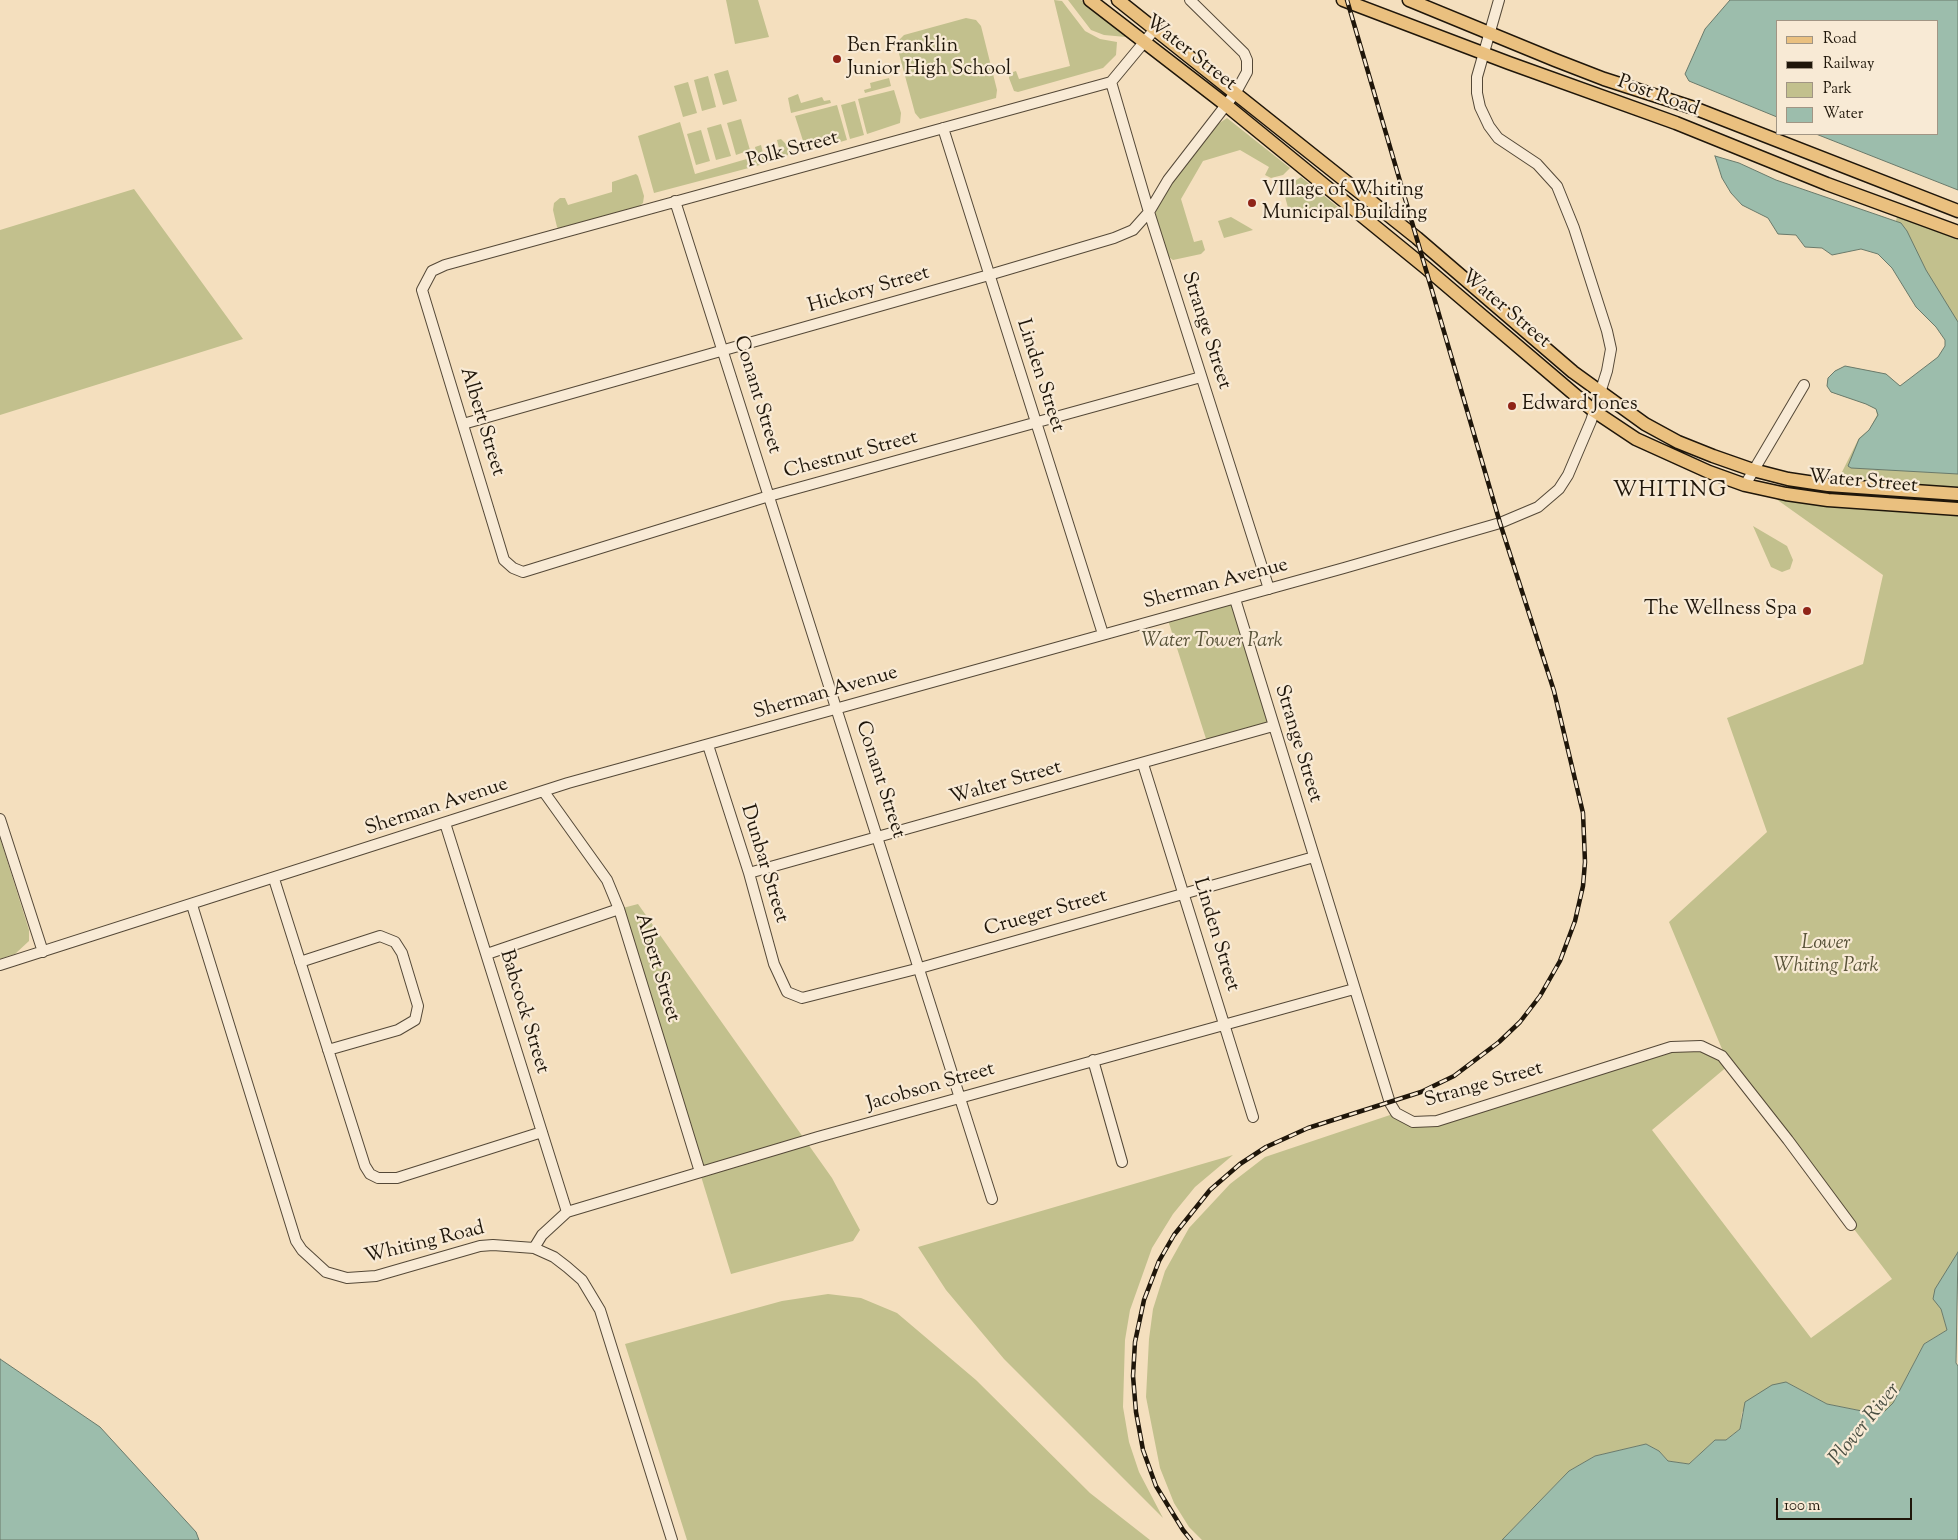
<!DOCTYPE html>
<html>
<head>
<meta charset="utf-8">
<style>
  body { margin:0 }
  #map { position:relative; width:1958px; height:1540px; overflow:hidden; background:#f4dfbe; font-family:"Sorts Mill Goudy",serif }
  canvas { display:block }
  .legend { position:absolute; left:1776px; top:20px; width:162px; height:115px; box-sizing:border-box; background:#f8ead5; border:1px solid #a19584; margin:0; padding:6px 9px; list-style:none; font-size:15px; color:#1f160a }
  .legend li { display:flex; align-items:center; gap:10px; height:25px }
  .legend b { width:25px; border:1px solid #a19584 }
  .scale { position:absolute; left:1776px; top:1498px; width:136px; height:22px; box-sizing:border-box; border:2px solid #1f160a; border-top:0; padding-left:6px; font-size:15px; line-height:18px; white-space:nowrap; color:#1f160a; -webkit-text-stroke:4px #f8ead5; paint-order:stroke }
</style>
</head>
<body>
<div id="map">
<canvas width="1958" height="1540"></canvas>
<ul class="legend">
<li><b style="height:6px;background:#eac07f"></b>Road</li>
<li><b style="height:6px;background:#1f160a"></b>Railway</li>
<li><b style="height:14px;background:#c2c08d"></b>Park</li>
<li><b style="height:14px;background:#9cbdac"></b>Water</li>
</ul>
<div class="scale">100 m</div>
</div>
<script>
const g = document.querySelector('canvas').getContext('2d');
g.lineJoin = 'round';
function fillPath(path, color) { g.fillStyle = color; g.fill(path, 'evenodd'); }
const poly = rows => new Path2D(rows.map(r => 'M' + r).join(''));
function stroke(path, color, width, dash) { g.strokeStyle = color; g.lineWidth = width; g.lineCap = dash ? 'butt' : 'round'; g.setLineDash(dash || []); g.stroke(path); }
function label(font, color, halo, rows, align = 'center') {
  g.font = font + ' "Sorts Mill Goudy",serif'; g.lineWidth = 4.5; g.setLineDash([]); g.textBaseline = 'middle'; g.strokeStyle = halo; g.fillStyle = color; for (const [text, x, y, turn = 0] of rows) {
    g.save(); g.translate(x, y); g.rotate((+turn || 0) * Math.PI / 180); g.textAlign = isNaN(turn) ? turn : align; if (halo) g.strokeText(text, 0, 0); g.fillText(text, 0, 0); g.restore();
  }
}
fillPath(poly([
  [726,0,758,0,769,37,735,44],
  [1054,0,1062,1,1085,31,1100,39,1117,42,1116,55,1103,68,1018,92,1014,91,1009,78,1010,73,1016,71,1019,79,1070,66],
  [1068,0,1081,0,1126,37,1104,35,1091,30],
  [966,18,976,20,981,26,997,90,996,98,920,119,915,113,898,50,899,40,904,35],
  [728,70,737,101,723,105,714,74],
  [708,76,716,107,702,111,694,80],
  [889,78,891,86,865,93,864,90,871,88,870,83],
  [688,82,697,113,683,117,674,86],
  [894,90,901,113,900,123,867,134,858,99],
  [798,94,801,103,822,97,824,101,830,100,831,103,791,113,788,98],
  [855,101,864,135,850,139,841,105],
  [837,105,847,140,816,149,805,147,795,116],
  [1227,118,1290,168,1283,175,1271,178,1265,175,1269,167,1240,150,1203,161,1181,199,1194,242,1202,240,1205,250,1201,254,1173,260,1166,255,1155,216,1156,207,1161,197,1203,142,1218,124],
  [741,119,750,150,736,155,727,123],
  [680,122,695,174,757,156,755,147,761,145,763,153,779,148,777,140,781,139,788,146,788,155,779,160,654,193,638,136],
  [721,124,731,156,716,160,707,128],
  [701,130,710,161,696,165,687,134],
  [636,174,638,176,644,196,643,203,638,207,559,229,557,227,553,210,554,203,560,198,565,198,568,205,612,192,612,182],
  [1301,177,1339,208,1335,213,1326,219,1323,210,1291,219,1283,189],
  [134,189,243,339,0,415,0,230],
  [1898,214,1958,237,1958,1252,1941,1309,1947,1330,1924,1344,1893,1403,1884,1412,1867,1412,1827,1404,1786,1382,1742,1412,1740,1429,1726,1440,1715,1440,1689,1464,1668,1461,1659,1451,1646,1444,1595,1456,1569,1471,1502,1540,1202,1540,1189,1527,1174,1503,1160,1468,1146,1397,1149,1339,1153,1309,1165,1271,1189,1228,1230,1184,1265,1157,1396,1113,1420,1123,1677,1046,1722,1056,1722,1049,1669,922,1767,832,1727,718,1863,664,1883,575,1762,489,1828,500,1859,438,1869,430,1877,415,1876,409,1866,404,1831,392,1827,386,1828,378,1835,371,1845,366,1886,374,1900,386,1926,368,1938,357,1945,347,1945,340,1895,224],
  [1729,1065,1892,1279,1811,1338,1652,1130],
  [1231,217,1250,228,1253,230,1224,238,1218,221],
  [1753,526,1787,546,1793,560,1790,569,1782,572,1771,567],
  [1235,599,1273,726,1208,745,1167,617],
  [0,838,29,930,29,941,15,954,0,959],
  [638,904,832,1178,860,1230,853,1241,731,1274,619,909],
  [1233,1155,1195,1187,1173,1214,1152,1248,1130,1310,1125,1340,1123,1407,1129,1442,1139,1472,1163,1518,1004,1359,946,1290,918,1247],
  [828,1294,861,1298,897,1313,976,1380,1090,1493,1150,1540,687,1540,625,1344,782,1301]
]), '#c2c08d');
const water = poly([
  [1730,0,1958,0,1958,190,1816,134,1937,134,1937,21,1777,21,1777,117,1689,81,1685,74,1705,29,1730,0],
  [1715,156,1739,163,1776,180,1901,223,1907,231,1926,270,1958,322,1958,474,1851,468,1848,466,1859,439,1869,430,1878,415,1876,409,1866,404,1831,392,1827,386,1828,378,1835,371,1845,366,1886,374,1900,386,1938,357,1945,346,1945,340,1936,327,1916,307,1892,268,1878,254,1861,249,1832,255,1822,248,1805,247,1796,235,1778,234,1768,218,1742,205,1731,193,1722,178,1715,156],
  [1958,1252,1956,1363,1958,1366,1958,1540,1502,1540,1569,1471,1595,1456,1646,1444,1659,1451,1668,1461,1689,1464,1715,1440,1726,1440,1740,1429,1745,1402,1772,1385,1786,1382,1827,1404,1867,1412,1884,1412,1893,1403,1924,1344,1947,1330,1941,1309,1933,1299,1935,1289,1958,1252],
  [0,1359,100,1427,196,1532,199,1540,0,1540,0,1359]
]);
fillPath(water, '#9cbdac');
stroke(water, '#6a7a6b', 1);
const minor = poly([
  [1155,29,1111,82,445,265,432,271,422,290,504,560,513,568,523,572,769,496,1201,377],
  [1111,82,1149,212,1269,589],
  [943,128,1103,634],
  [675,201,992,1199],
  [463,424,989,275,1114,238,1133,230,1149,212,1168,180,1236,92,1247,72,1247,60,1244,53,1190,0],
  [1745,485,1804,385],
  [1235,599,1390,1103,1396,1113,1413,1122,1437,1121,1671,1047,1701,1046,1722,1056,1788,1140,1851,1225],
  [708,745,749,873,774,964,787,992,802,998,920,968,1314,857],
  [1143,764,1253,1117],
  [544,792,607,880,619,909,700,1172],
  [0,819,43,952],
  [445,823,567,1212],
  [749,873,1273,726],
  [274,879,365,1166,370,1174,378,1178,397,1178,542,1132],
  [192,905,296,1241,302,1250,326,1272,347,1278,376,1276,480,1246,493,1245,534,1248,554,1257,567,1267,582,1280,600,1310,672,1540],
  [487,954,619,909],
  [300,962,380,936,395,942,402,953,418,1006,415,1020,398,1030,328,1050],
  [0,965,568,783,1344,568,1500,523,1538,507,1559,489,1568,475,1591,421,1607,371,1611,349,1607,331,1574,228,1557,186,1537,164,1498,138,1489,126,1480,107,1477,93,1477,77,1499,0],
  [1093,1060,1122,1162],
  [534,1248,542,1235,567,1212,818,1137,1354,989]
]);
const major = poly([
  [1090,0,1226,105,1426,268,1594,411,1636,439,1709,472,1745,485,1786,494,1828,500,1958,509],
  [1118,0,1417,238,1573,372,1645,424,1678,442,1713,456,1753,470,1788,479,1828,485,1958,494],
  [1343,0,1509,63,1676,123,1827,184,1958,232],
  [1409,0,1555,60,1604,79,1694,108,1958,211]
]);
stroke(minor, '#544837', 12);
stroke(major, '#1f160a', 15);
stroke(minor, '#f8ead5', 10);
stroke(major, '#eac07f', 12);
const rail = poly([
  [1191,1540,1183,1530,1156,1486,1143,1450,1136,1412,1133,1376,1135,1342,1144,1300,1159,1261,1174,1235,1210,1190,1240,1164,1266,1147,1308,1128,1421,1092,1454,1076,1499,1042,1520,1022,1540,996,1560,961,1575,921,1583,886,1585,862,1583,813,1554,691,1500,523,1347,0]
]);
stroke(rail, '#1f160a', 4.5);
stroke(rail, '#f8ead5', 2.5, [8]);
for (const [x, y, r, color] of [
  [837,59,5,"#8f2418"],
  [1252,203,5,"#8f2418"],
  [1512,406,5,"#8f2418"],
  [1807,611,5,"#8f2418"]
]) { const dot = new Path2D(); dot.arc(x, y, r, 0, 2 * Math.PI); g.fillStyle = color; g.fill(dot); stroke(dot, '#f8ead5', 2); }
label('20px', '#1f160a', '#f8ead5', [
  ["Ben Franklin",847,48],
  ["Junior High School",847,71],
  ["VIllage of Whiting",1262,192],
  ["Municipal Building",1262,215],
  ["Edward Jones",1522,406],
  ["The Wellness Spa",1797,611,"right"]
], 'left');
label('20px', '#1f160a', '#f8ead5', [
  ["Water Street",1190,54,38],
  ["Post Road",1658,97,20],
  ["Polk Street",793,151,-15],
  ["Hickory Street",869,291,-16],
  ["Water Street",1505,310,40],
  ["Strange Street",1205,331,72],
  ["Linden Street",1039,376,72],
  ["Conant Street",756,395,73],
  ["Albert Street",481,422,73],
  ["Chestnut Street",851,456,-15],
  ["Water Street",1863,483,5],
  ["Sherman Avenue",1216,585,-15],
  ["Sherman Avenue",826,694,-16],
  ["Strange Street",1297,744,73],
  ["Conant Street",879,780,72],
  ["Walter Street",1006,784,-16],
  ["Sherman Avenue",437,808,-18],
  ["Dunbar Street",763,864,73],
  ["Crueger Street",1046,914,-16],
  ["Linden Street",1215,935,73],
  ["Albert Street",656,968,73],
  ["Babcock Street",523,1012,73],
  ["Strange Street",1484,1086,-16],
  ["Jacobson Street",931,1088,-16],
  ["Whiting Road",425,1244,-14]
]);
label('italic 20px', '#585238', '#f8ead5', [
  ["Water Tower Park",1212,643],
  ["Lower",1826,945],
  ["Whiting Park",1826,968]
]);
label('italic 21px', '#4b5043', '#f8ead5', [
  ["Plover River",1866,1425,-51]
]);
g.letterSpacing = '1px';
label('22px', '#1f160a', '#f8ead5', [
  ["WHITING",1670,492]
]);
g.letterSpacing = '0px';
</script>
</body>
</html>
